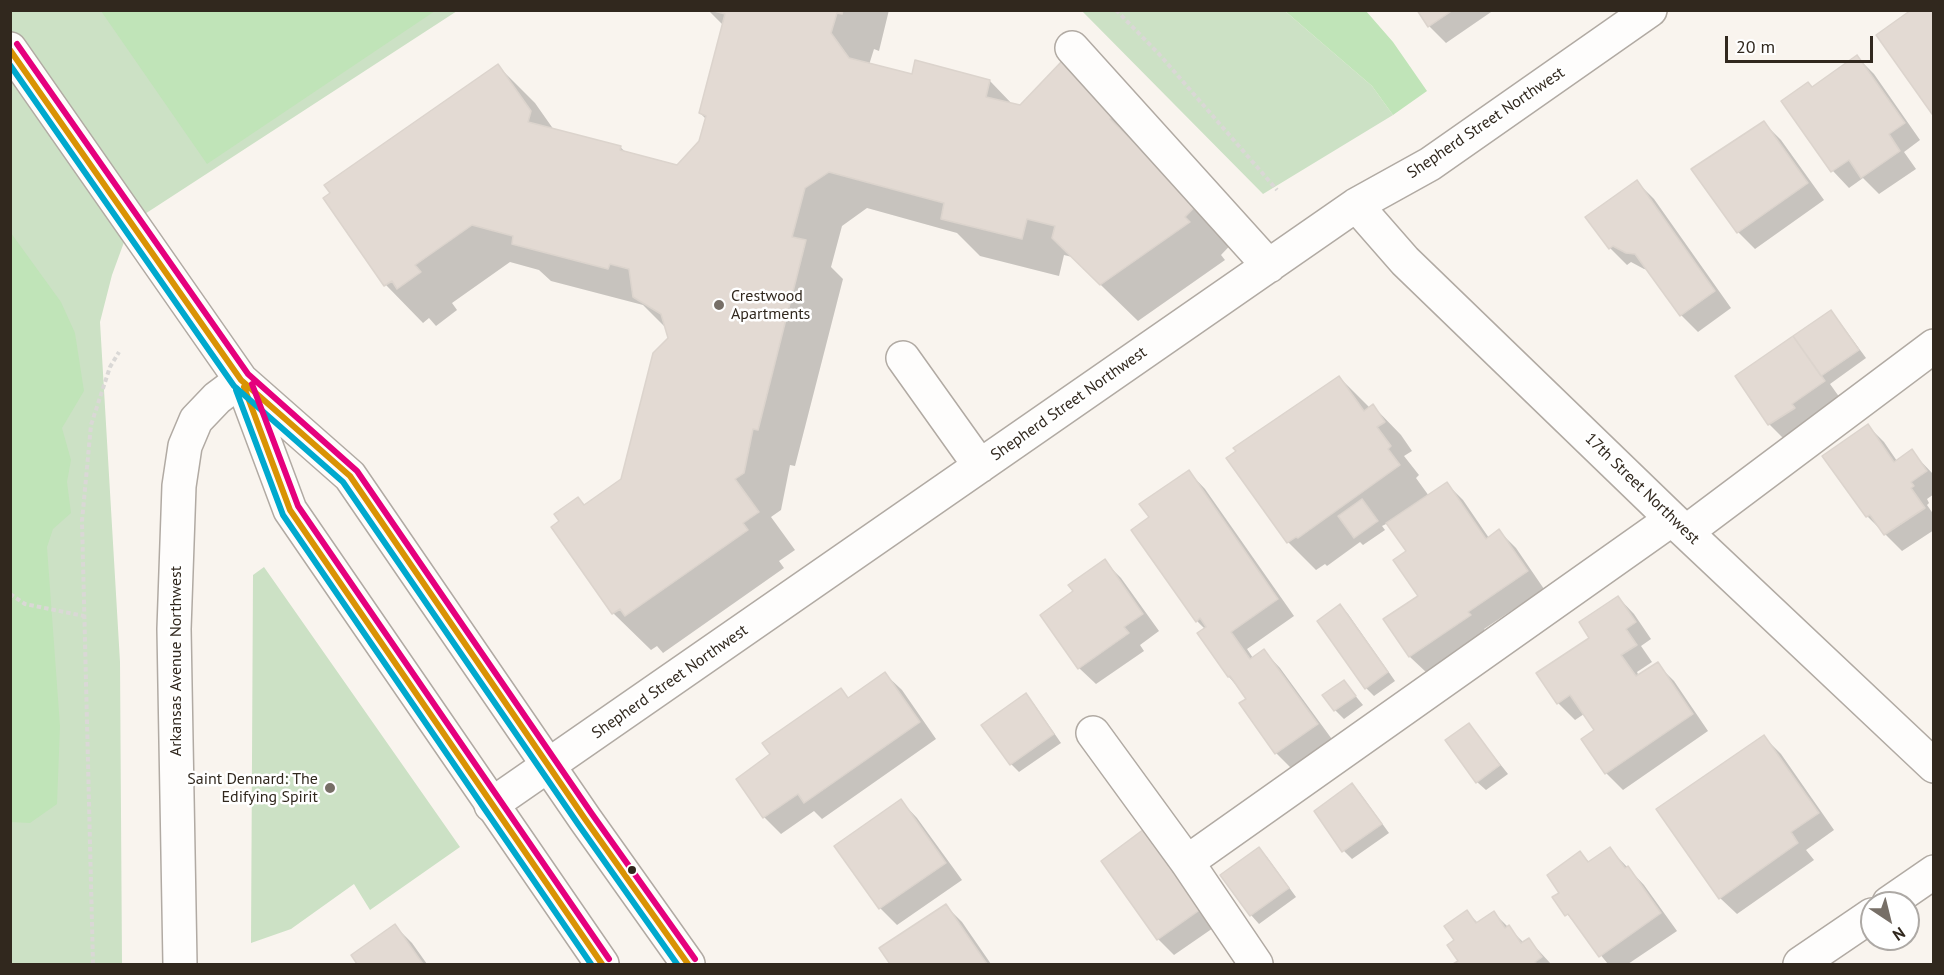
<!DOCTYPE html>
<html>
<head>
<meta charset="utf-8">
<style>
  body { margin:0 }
  #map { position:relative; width:1944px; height:975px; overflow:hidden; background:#f9f4ee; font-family:"PT Sans",sans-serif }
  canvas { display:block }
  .frame { position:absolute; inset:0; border:12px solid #31281e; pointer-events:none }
  .north { position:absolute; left:1860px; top:891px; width:60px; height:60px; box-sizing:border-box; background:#fff; border:2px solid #ada9a5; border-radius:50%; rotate:145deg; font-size:16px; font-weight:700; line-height:24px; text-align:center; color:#31281e }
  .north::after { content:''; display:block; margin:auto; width:21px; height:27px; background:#776f67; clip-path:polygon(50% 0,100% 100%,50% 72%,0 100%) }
  .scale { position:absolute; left:1725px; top:36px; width:148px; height:27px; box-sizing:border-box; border:3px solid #31281e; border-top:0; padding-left:8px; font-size:18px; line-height:21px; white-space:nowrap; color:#31281e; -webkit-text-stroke:4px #fff; paint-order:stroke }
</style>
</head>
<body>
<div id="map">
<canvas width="1944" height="975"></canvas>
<div class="frame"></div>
<div class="north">N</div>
<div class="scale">20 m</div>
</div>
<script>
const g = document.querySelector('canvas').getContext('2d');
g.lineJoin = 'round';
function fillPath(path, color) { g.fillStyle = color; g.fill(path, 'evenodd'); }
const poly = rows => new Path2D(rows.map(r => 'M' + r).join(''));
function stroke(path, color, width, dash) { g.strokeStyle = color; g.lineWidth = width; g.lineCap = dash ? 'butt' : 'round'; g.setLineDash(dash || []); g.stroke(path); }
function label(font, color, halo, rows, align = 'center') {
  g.font = font + ' "PT Sans",sans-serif'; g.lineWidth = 5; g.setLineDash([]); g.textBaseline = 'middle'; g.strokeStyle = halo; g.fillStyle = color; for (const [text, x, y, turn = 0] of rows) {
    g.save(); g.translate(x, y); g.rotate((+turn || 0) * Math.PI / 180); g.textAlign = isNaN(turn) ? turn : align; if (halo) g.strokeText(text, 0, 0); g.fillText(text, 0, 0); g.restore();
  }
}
fillPath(poly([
  [10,11,457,11,131,223,112,275,100,322,120,662,122,964,11,964],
  [1082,11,1285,11,1372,86,1393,115,1263,194],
  [264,567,460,847,370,910,354,884,291,929,251,943,253,575]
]), '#cce1c5');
fillPath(poly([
  [101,11,435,11,207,164],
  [1285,11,1366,11,1393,42,1427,91,1393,115,1372,86],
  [11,233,61,302,75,333,84,391,62,428,71,460,67,482,71,513,53,529,47,547,60,726,57,804,30,823,10,822]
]), '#c0e4b8');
fillPath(poly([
  [708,10,889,10,879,51,874,49,869,65,913,76,990,81,1014,106,1020,107,1062,63,1240,235,1221,255,1225,260,1138,321,1072,257,1064,255,1059,276,980,256,957,233,867,208,842,226,831,267,843,279,795,466,790,465,781,510,771,517,795,550,779,561,784,568,663,653,657,646,651,650,613,613,585,506,622,480,670,339,667,329,643,305,551,281,539,270,510,262,452,303,457,310,436,326,429,318,423,323,386,285,325,199,498,66,535,103,554,130,620,147,627,153,677,167,700,142,706,119,700,113,723,25],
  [1419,10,1494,10,1446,43,1430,27],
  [1857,57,1874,74,1920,140,1904,152,1916,169,1879,194,1863,178,1849,188,1833,171,1784,102,1812,88],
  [1764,123,1781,140,1824,200,1755,249,1738,232,1694,170],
  [1637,182,1654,199,1731,308,1698,332,1681,315,1649,270,1644,269,1631,262,1627,265,1610,248],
  [1831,312,1839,321,1866,358,1830,384,1840,398,1786,441,1769,424,1737,377],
  [1339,377,1370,408,1373,406,1401,435,1412,451,1404,456,1419,475,1416,478,1429,496,1447,484,1463,500,1489,538,1499,531,1516,548,1544,589,1484,629,1486,633,1427,673,1410,657,1385,620,1420,597,1408,551,1388,523,1382,526,1385,530,1363,545,1360,542,1327,566,1325,564,1316,570,1288,542],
  [1868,426,1884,442,1897,461,1911,451,1934,475,1934,494,1927,499,1929,503,1927,505,1934,515,1934,530,1902,551,1867,516],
  [1189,472,1205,489,1294,616,1247,649,1253,658,1264,651,1280,668,1334,742,1293,770,1276,753,1241,704,1248,699,1229,677,1206,630,1197,621,1151,517],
  [1104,561,1121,578,1159,631,1140,645,1144,651,1096,684,1079,668,1075,592],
  [1618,597,1634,614,1651,639,1641,646,1652,662,1637,672,1639,676,1657,664,1674,681,1708,731,1623,790,1606,773,1596,730,1584,714,1575,720,1558,703,1538,673,1592,638],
  [1340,606,1348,614,1395,681,1374,696,1366,688],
  [885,674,902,690,936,739,822,819,814,811,781,834,764,817,738,780,772,755,841,690,849,699],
  [1344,682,1363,705,1344,719,1335,710],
  [1026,695,1034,704,1061,743,1019,772,1011,764],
  [1469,725,1508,774,1486,790,1477,782,1448,741],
  [1764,737,1781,754,1834,830,1806,850,1814,860,1737,914,1720,898],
  [1352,785,1360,793,1389,833,1352,859,1344,851],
  [901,801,917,818,962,880,897,925,880,908,836,846],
  [1144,831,1216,926,1174,955,1158,939],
  [1259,849,1267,857,1296,897,1259,924,1251,915,1222,875],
  [1610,849,1644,885,1677,931,1628,964,1608,964,1554,898,1561,893,1580,853,1590,863],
  [946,906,962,922,991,964,892,964,881,949],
  [1467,912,1479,924,1494,913,1524,943,1529,940,1551,964,1456,964,1460,961,1456,940],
  [395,926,412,943,427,964,359,964,353,956]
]), '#0003');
const building = poly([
  [711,10,843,10,842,14,837,13,831,33,849,58,912,74,915,60,990,80,986,97,1020,105,1062,61,1116,113,1110,119,1134,142,1140,136,1204,197,1185,217,1190,222,1100,285,1052,238,1055,226,1027,219,1022,239,941,219,944,203,829,172,805,188,792,237,806,240,758,430,753,429,744,473,735,479,759,512,743,523,748,530,625,616,620,609,612,614,551,527,559,521,554,514,578,497,584,505,621,479,653,353,668,338,661,314,633,297,629,269,610,264,608,269,512,244,513,236,472,225,415,265,421,272,397,289,392,281,384,286,323,198,330,193,324,185,498,64,531,111,528,122,621,146,620,150,677,165,699,141,706,116,699,113,725,14,711,10],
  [1417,10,1453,10,1428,27,1417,10],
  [1911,10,1934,10,1934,113,1932,114,1876,35,1911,10],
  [1857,55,1905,123,1889,134,1900,151,1861,178,1849,160,1831,172,1781,101,1808,82,1812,87,1857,55],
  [1764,121,1808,183,1737,233,1691,169,1764,121],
  [1637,180,1715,291,1680,316,1635,254,1626,253,1613,246,1609,249,1585,217,1637,180],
  [1831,310,1859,350,1821,376,1793,336,1831,310],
  [1793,336,1825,381,1792,404,1795,408,1768,425,1735,376,1793,336],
  [1339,376,1364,411,1373,404,1385,422,1377,427,1391,446,1388,449,1400,465,1298,538,1296,537,1287,543,1226,458,1236,451,1233,448,1339,376],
  [1868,424,1894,462,1912,449,1927,471,1911,482,1914,486,1911,488,1925,508,1884,535,1870,515,1866,517,1822,456,1868,424],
  [1189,470,1278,599,1231,632,1250,659,1264,649,1318,724,1275,754,1239,703,1246,699,1230,676,1228,677,1197,633,1206,627,1200,618,1196,622,1131,530,1149,517,1139,504,1189,470],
  [1447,482,1486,539,1499,529,1528,571,1468,612,1471,615,1409,657,1383,619,1418,596,1393,560,1406,551,1386,523,1447,482],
  [1362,499,1378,521,1354,538,1338,516,1362,499],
  [1105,559,1143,614,1124,627,1129,633,1078,669,1040,615,1073,591,1068,585,1105,559],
  [1618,596,1636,622,1626,629,1637,645,1621,655,1636,676,1658,662,1693,714,1605,774,1581,739,1594,730,1570,695,1557,704,1536,673,1589,638,1579,622,1618,596],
  [1340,604,1388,672,1365,689,1317,621,1340,604],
  [885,672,920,722,804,803,798,794,763,818,736,779,770,754,762,743,841,688,848,698,885,672],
  [1344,680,1356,696,1334,711,1322,695,1344,680],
  [1026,693,1054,734,1010,765,981,725,1026,693],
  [1469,723,1500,765,1476,783,1445,740,1469,723],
  [1764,735,1819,813,1791,832,1798,843,1719,899,1656,809,1764,735],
  [1352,783,1382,824,1342,852,1314,811,1352,783],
  [901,799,946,863,879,909,834,846,901,799],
  [1144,829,1201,909,1157,940,1101,861,1144,829],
  [1259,847,1289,888,1250,916,1220,875,1259,847],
  [1610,847,1625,868,1628,866,1661,913,1599,957,1568,914,1565,916,1552,897,1559,893,1547,875,1580,851,1588,862,1610,847],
  [946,904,987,964,890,964,879,948,946,904],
  [1467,910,1476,923,1494,911,1505,928,1509,925,1521,943,1529,938,1542,957,1535,962,1537,964,1453,964,1458,961,1447,945,1454,940,1444,926,1467,910],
  [395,924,423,964,357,964,351,955,395,924]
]);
fillPath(building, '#e3dad3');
stroke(building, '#dcd4cd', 1.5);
const minor = poly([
  [1072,48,1269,266],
  [1356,205,1405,261,1672,519,1934,766],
  [903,358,980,466],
  [1686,532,1934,346],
  [1093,733,1187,862,1256,964],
  [491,805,1356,205,1430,164,1650,10],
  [1187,862,1672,519],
  [1889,903,1934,872],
  [1800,964,1872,915]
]);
const major = poly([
  [10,49,241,380,350,476,585,819,688,964],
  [243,384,290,510,602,964],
  [180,964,174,629,179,486,185,446,196,420,217,398,241,380]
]);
stroke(minor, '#b1aaa3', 36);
stroke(major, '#b1aaa3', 36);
stroke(poly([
  [1116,10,1159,54,1277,190],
  [10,594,25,604,84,616],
  [93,964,82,521,91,425,110,367,119,352]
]), '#dad8d6', 4, [4.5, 3]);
stroke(minor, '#fefdfc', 33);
stroke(major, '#fefdfc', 33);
stroke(poly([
  [10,50,241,380,350,476,585,819,688,964],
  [244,387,290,510,602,964]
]), '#d99304', 6);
stroke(poly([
  [10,65,234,386,343,482,578,824,677,964],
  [236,390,283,515,591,964]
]), '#00a9ce', 6);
stroke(poly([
  [17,44,248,374,357,471,592,814,695,959],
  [252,384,298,506,609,959]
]), '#e5007d', 6);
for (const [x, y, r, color] of [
  [719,305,6,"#776f67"],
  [330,788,6,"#776f67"],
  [632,870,5,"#31281e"]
]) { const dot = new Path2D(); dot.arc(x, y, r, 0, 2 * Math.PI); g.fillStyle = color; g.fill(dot); stroke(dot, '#fff', 2); }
label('16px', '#31281e', '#fff', [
  ["Shepherd Street Northwest",1486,123,-34],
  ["Shepherd Street Northwest",1069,404,-35],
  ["17th Street Northwest",1642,489,44],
  ["Arkansas Avenue Northwest",176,661,-90],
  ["Shepherd Street Northwest",670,682,-35]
]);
label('16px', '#31281e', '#fff', [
  ["Crestwood",731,296],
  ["Apartments",731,314],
  ["Saint Dennard: The",318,779,"right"],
  ["Edifying Spirit",318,797,"right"]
], 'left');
</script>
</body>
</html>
